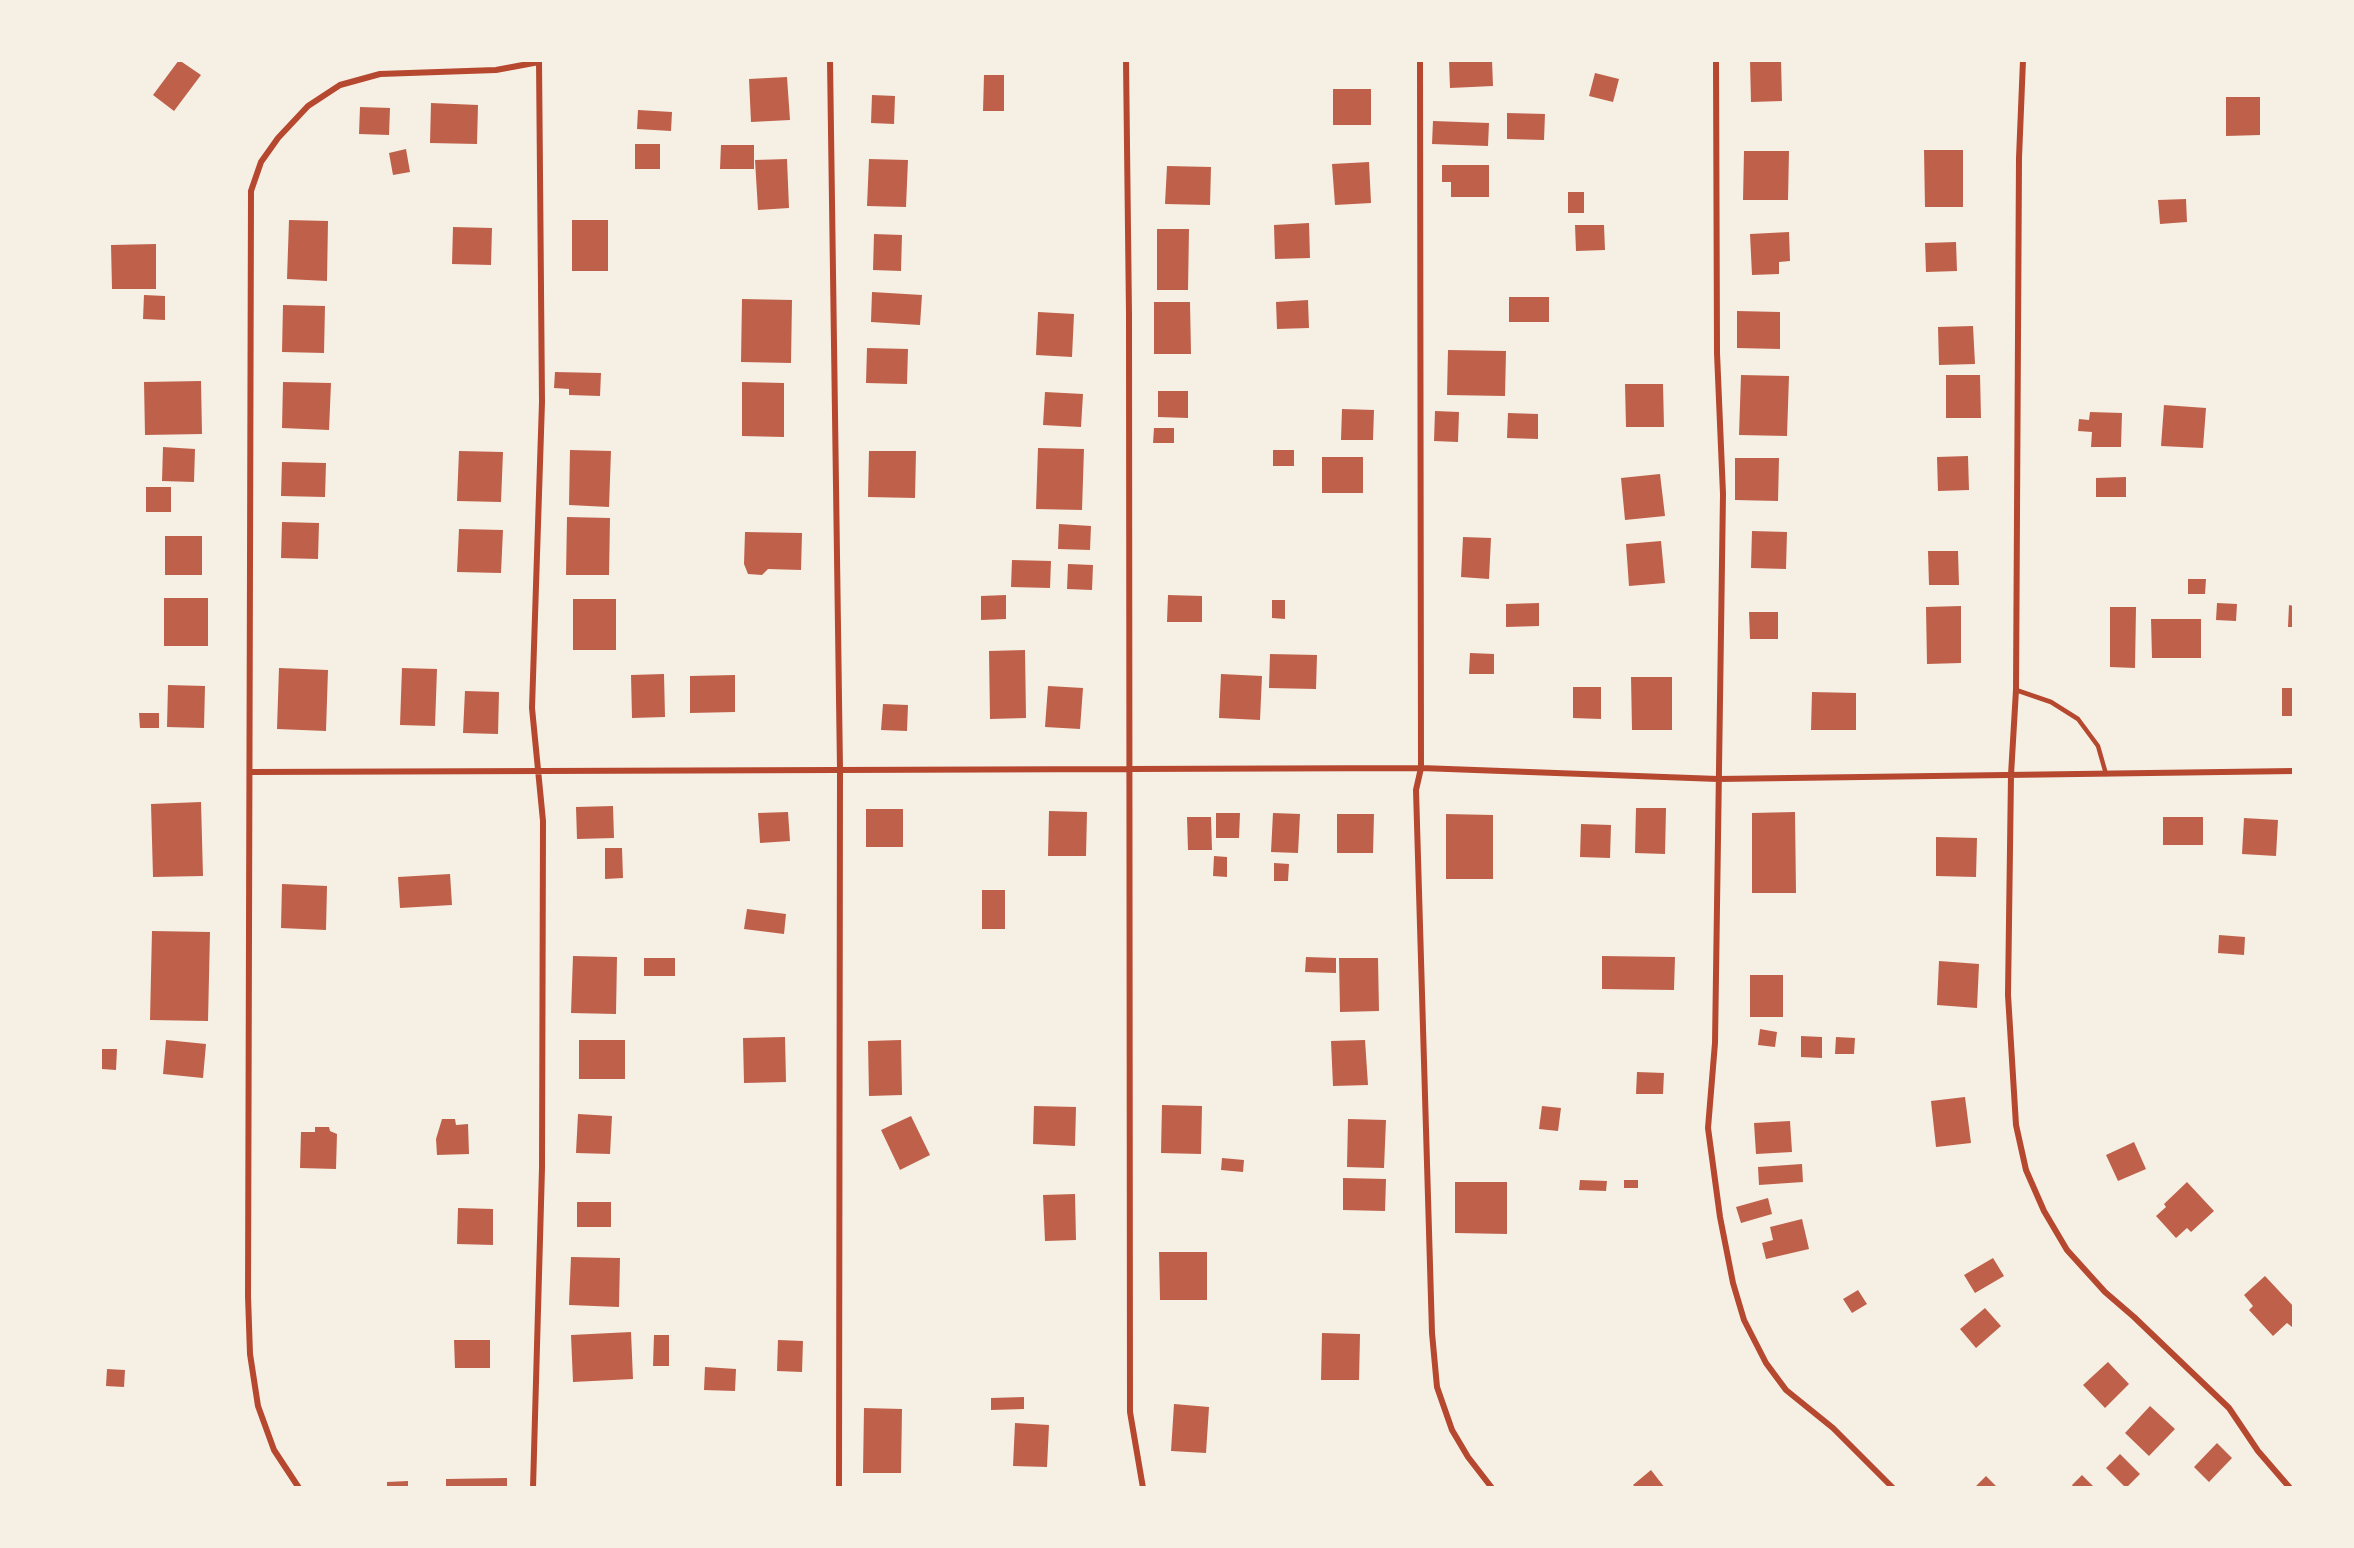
<!DOCTYPE html>
<html>
<head>
<meta charset="utf-8">
<style>
  body { margin:0 }
  #map { position:relative; width:2354px; height:1548px; overflow:hidden; background:#f6efe4; font-family:Manrope,sans-serif }
  canvas { display:block }
  .frame { position:absolute; inset:0; border:62px solid #f6efe4; pointer-events:none }
</style>
</head>
<body>
<div id="map">
<canvas width="2354" height="1548"></canvas>
<div class="frame"></div>
</div>
<script>
const g = document.querySelector('canvas').getContext('2d');
g.lineJoin = 'round';
function fillPath(path, color) { g.fillStyle = color; g.fill(path, 'evenodd'); }
const poly = rows => new Path2D(rows.map(r => 'M' + r).join(''));
function stroke(path, color, width, dash) { g.strokeStyle = color; g.lineWidth = width; g.lineCap = dash ? 'butt' : 'round'; g.setLineDash(dash || []); g.stroke(path); }
fillPath(poly([
  [179,60,201,75,174,111,153,95],
  [1449,60,1492,60,1493,86,1450,88],
  [1750,60,1781,60,1782,101,1751,102],
  [1595,73,1619,79,1613,102,1589,96],
  [984,75,1004,75,1004,111,983,111],
  [787,77,790,120,751,122,749,79],
  [1333,89,1371,89,1371,125,1333,125],
  [872,95,895,96,894,124,871,123],
  [2226,97,2260,97,2260,135,2226,136],
  [431,103,478,105,477,144,430,143],
  [360,107,390,108,389,135,359,134],
  [638,110,672,112,671,131,637,129],
  [1507,113,1545,114,1544,140,1507,139],
  [1433,121,1489,123,1488,146,1432,144],
  [635,144,660,144,660,169,635,169],
  [721,145,754,145,754,169,720,169],
  [406,149,410,172,393,175,389,153],
  [1924,150,1963,150,1963,207,1925,207],
  [1744,151,1789,151,1788,200,1743,200],
  [787,159,789,208,758,210,755,160],
  [869,159,908,160,906,207,867,206],
  [1369,162,1371,203,1335,205,1332,164],
  [1442,165,1489,165,1489,197,1451,197,1451,182,1442,182],
  [1167,166,1211,167,1210,205,1165,204],
  [1568,192,1584,192,1584,213,1568,213],
  [2186,199,2187,222,2160,224,2158,200],
  [289,220,328,221,327,281,287,279],
  [572,220,608,220,608,271,572,271],
  [1309,223,1310,258,1275,259,1274,225],
  [1575,225,1604,225,1605,250,1576,251],
  [453,227,492,228,491,265,452,264],
  [1157,229,1189,229,1188,290,1157,290],
  [1789,232,1790,261,1779,262,1779,274,1752,275,1750,234],
  [874,234,902,235,901,271,873,270],
  [1956,242,1957,271,1926,272,1925,243],
  [156,244,156,289,112,289,111,245],
  [872,292,922,295,920,325,871,322],
  [144,295,165,296,165,320,143,319],
  [1509,297,1549,297,1549,322,1509,322],
  [742,299,792,300,791,363,741,362],
  [1308,300,1309,328,1277,329,1276,302],
  [1154,302,1190,302,1191,354,1154,354],
  [283,305,325,306,324,353,282,352],
  [1737,311,1780,312,1780,349,1737,348],
  [1038,312,1074,314,1072,357,1036,355],
  [1973,326,1975,364,1939,365,1938,327],
  [867,348,908,349,907,384,866,383],
  [1448,350,1506,351,1505,396,1447,395],
  [555,372,601,373,600,396,569,395,569,389,554,388],
  [1741,375,1789,376,1787,436,1739,435],
  [1946,375,1980,375,1981,418,1946,418],
  [201,381,202,434,145,435,144,382],
  [283,382,331,383,329,430,282,428],
  [742,382,784,383,784,437,742,436],
  [1625,384,1663,384,1664,427,1626,427],
  [1158,391,1188,391,1188,418,1158,417],
  [1045,392,1083,394,1081,427,1043,425],
  [2164,405,2206,408,2203,448,2161,446],
  [1342,409,1374,410,1373,440,1341,440],
  [1435,411,1459,412,1458,442,1434,441],
  [2090,412,2122,413,2121,447,2091,447,2092,432,2078,431,2079,419,2089,420],
  [1508,413,1538,414,1538,439,1507,438],
  [1154,428,1174,428,1174,443,1153,443],
  [163,447,195,449,194,482,162,481],
  [1038,448,1084,449,1082,510,1036,509],
  [570,450,611,451,609,507,569,505],
  [1273,450,1294,450,1294,466,1273,466],
  [459,451,503,452,501,502,457,501],
  [869,451,916,451,915,498,868,497],
  [1968,456,1969,490,1938,491,1937,457],
  [1322,457,1363,457,1363,493,1322,493],
  [1735,458,1779,458,1778,501,1735,500],
  [282,462,326,463,325,497,281,496],
  [1660,474,1665,516,1625,520,1621,478],
  [2126,477,2126,497,2096,497,2096,478],
  [146,487,171,487,171,512,146,512],
  [567,517,610,518,609,575,566,575],
  [282,522,319,523,318,559,281,558],
  [1059,524,1091,526,1090,550,1058,549],
  [459,529,503,530,501,573,457,572],
  [1752,531,1787,532,1786,569,1751,568],
  [745,532,802,533,801,570,768,569,762,575,748,574,744,564],
  [165,536,202,536,202,575,165,575],
  [1463,537,1491,538,1489,579,1461,577],
  [1661,541,1665,583,1629,586,1626,544],
  [1928,551,1958,551,1959,585,1929,585],
  [1012,560,1051,561,1050,588,1011,587],
  [1068,564,1093,565,1092,590,1067,589],
  [2188,579,2206,579,2205,594,2188,594],
  [1006,595,1006,619,981,620,981,596],
  [1168,595,1202,596,1202,622,1167,622],
  [164,598,208,598,208,646,164,646],
  [573,599,616,599,616,650,573,650],
  [1272,600,1285,600,1285,619,1272,618],
  [1539,603,1539,626,1506,627,1506,604],
  [2217,603,2237,604,2236,621,2216,620],
  [2289,605,2294,606,2294,627,2288,627],
  [1961,606,1961,663,1927,664,1926,607],
  [2110,607,2136,607,2135,668,2110,667],
  [1749,612,1778,612,1778,639,1750,639],
  [2151,619,2201,619,2201,658,2152,658],
  [1025,650,1026,718,990,719,989,651],
  [1470,653,1494,654,1494,674,1469,674],
  [1270,654,1317,655,1316,689,1269,688],
  [279,668,328,670,326,731,277,729],
  [402,668,437,669,435,726,400,725],
  [664,674,665,717,632,718,631,675],
  [1221,674,1262,676,1260,720,1219,718],
  [735,675,735,712,690,713,690,676],
  [1631,677,1672,677,1672,730,1632,730],
  [168,685,205,686,204,728,167,727],
  [1048,686,1083,688,1080,729,1045,727],
  [1573,687,1601,687,1601,719,1573,718],
  [2282,688,2294,688,2294,716,2282,716],
  [465,691,499,692,498,734,463,733],
  [1812,692,1856,693,1856,730,1811,730],
  [883,704,908,705,907,731,881,730],
  [139,713,159,713,159,728,140,728],
  [201,802,203,876,153,877,151,804],
  [613,806,614,838,577,839,576,807],
  [1636,808,1666,808,1665,854,1635,853],
  [866,809,903,809,903,847,866,847],
  [1049,811,1087,812,1086,856,1048,856],
  [788,812,790,841,760,843,758,813],
  [1795,812,1796,893,1752,893,1752,813],
  [1216,813,1240,813,1239,838,1216,838],
  [1273,813,1300,814,1298,853,1271,852],
  [1337,814,1374,814,1373,853,1337,853],
  [1446,814,1493,815,1493,879,1446,879],
  [1187,817,1211,817,1212,850,1188,850],
  [2163,817,2203,817,2203,845,2163,845],
  [2244,818,2278,820,2276,856,2242,854],
  [1581,824,1611,825,1610,858,1580,857],
  [1936,837,1977,838,1976,877,1936,876],
  [605,848,622,848,623,878,605,879],
  [1214,856,1227,857,1227,877,1213,876],
  [1274,863,1289,864,1288,881,1274,881],
  [450,874,452,905,400,908,398,877],
  [282,884,327,886,326,930,281,928],
  [982,890,1005,890,1005,929,982,929],
  [747,909,786,914,784,934,744,929],
  [152,931,210,932,208,1021,150,1020],
  [2219,935,2245,937,2244,955,2218,953],
  [573,956,617,957,616,1014,571,1013],
  [1602,956,1675,957,1674,990,1602,989],
  [1306,957,1336,958,1336,973,1305,972],
  [644,958,675,958,675,976,644,976],
  [1339,958,1378,958,1379,1011,1340,1012],
  [1939,961,1979,964,1977,1008,1937,1005],
  [1750,975,1783,975,1783,1017,1750,1017],
  [1760,1029,1777,1032,1775,1047,1758,1045],
  [1801,1036,1822,1037,1822,1058,1801,1057],
  [785,1037,786,1082,744,1083,743,1038],
  [1836,1037,1855,1038,1854,1054,1835,1054],
  [166,1040,206,1044,203,1078,163,1074],
  [579,1040,625,1040,625,1079,579,1079],
  [901,1040,902,1095,869,1096,868,1041],
  [1365,1040,1368,1085,1333,1086,1331,1041],
  [102,1049,117,1049,116,1070,102,1069],
  [1637,1072,1664,1073,1663,1094,1636,1094],
  [1965,1097,1971,1143,1936,1147,1931,1101],
  [1162,1105,1202,1106,1201,1154,1161,1153],
  [1034,1106,1076,1107,1075,1146,1033,1144],
  [1542,1106,1561,1108,1558,1131,1539,1129],
  [578,1114,612,1116,610,1154,576,1153],
  [911,1116,930,1155,900,1170,881,1130],
  [442,1119,455,1119,456,1125,468,1124,469,1154,437,1155,436,1139],
  [1348,1119,1386,1120,1384,1168,1347,1167],
  [1790,1121,1792,1152,1756,1154,1754,1123],
  [315,1127,329,1127,330,1131,337,1134,336,1169,300,1168,301,1132,315,1132],
  [2134,1142,2146,1169,2118,1181,2106,1155],
  [1222,1158,1244,1160,1243,1172,1221,1170],
  [1802,1164,1803,1182,1759,1185,1758,1167],
  [1343,1178,1386,1179,1385,1211,1343,1210],
  [1580,1180,1607,1181,1606,1191,1579,1190],
  [1624,1180,1638,1180,1638,1188,1624,1188],
  [1455,1182,1507,1182,1507,1234,1455,1233],
  [2187,1182,2214,1211,2191,1232,2187,1228,2176,1238,2156,1216,2166,1207,2164,1204],
  [1075,1194,1076,1240,1045,1241,1043,1195],
  [1768,1198,1772,1214,1741,1223,1736,1207],
  [577,1202,611,1202,611,1227,577,1227],
  [458,1208,493,1209,493,1245,457,1244],
  [1802,1219,1809,1249,1766,1259,1762,1243,1773,1240,1770,1227],
  [1159,1252,1207,1252,1207,1300,1160,1300],
  [571,1257,620,1258,619,1307,569,1305],
  [1993,1258,2004,1276,1975,1293,1964,1275],
  [2265,1276,2294,1307,2294,1325,2292,1327,2287,1323,2273,1336,2249,1310,2253,1306,2244,1295],
  [1858,1290,1867,1304,1852,1313,1843,1299],
  [1985,1308,2001,1326,1976,1348,1960,1329],
  [631,1332,633,1379,573,1382,571,1335],
  [1322,1333,1360,1334,1359,1380,1321,1380],
  [654,1335,669,1335,669,1366,653,1366],
  [454,1340,490,1340,490,1368,455,1368],
  [778,1340,803,1341,802,1372,777,1371],
  [2108,1362,2129,1384,2105,1408,2083,1385],
  [705,1367,736,1369,735,1391,704,1390],
  [107,1369,125,1370,124,1387,106,1386],
  [1024,1397,1024,1409,991,1410,991,1398],
  [1174,1404,1209,1407,1206,1453,1171,1451],
  [2150,1406,2175,1429,2149,1456,2125,1433],
  [864,1408,902,1409,901,1473,863,1473],
  [1015,1423,1049,1425,1047,1467,1013,1466],
  [2217,1443,2232,1458,2209,1482,2194,1467],
  [2120,1454,2140,1474,2126,1488,2106,1468],
  [1651,1470,1665,1488,1636,1488,1633,1485],
  [2082,1475,2095,1488,2074,1488,2072,1485],
  [1986,1476,1998,1488,1974,1488],
  [507,1478,507,1488,446,1488,446,1479],
  [408,1481,408,1488,387,1488,387,1482]
]), '#bf614a');
stroke(poly([
  [2016,690,2051,702,2078,719,2098,746,2106,774]
]), '#b5482f', 4.5);
stroke(poly([
  [830,60,840,769,839,1488],
  [1126,60,1129,315,1130,1412,1143,1488],
  [1420,60,1421,768,1416,790,1432,1333,1437,1387,1452,1430,1468,1457,1492,1488],
  [1716,60,1717,353,1723,494,1715,1043,1708,1128,1720,1217,1733,1283,1744,1320,1766,1363,1786,1390,1833,1428,1893,1488],
  [2023,60,2019,158,2016,690,2011,775,2008,995,2016,1125,2026,1170,2044,1211,2067,1250,2105,1292,2134,1317,2229,1408,2258,1451,2290,1488],
  [250,772,1421,768,1718,779,2294,771],
  [299,1488,274,1450,258,1406,250,1354,248,1296,251,191,261,162,278,138,308,106,340,85,380,74,496,70,539,62],
  [533,1488,542,1168,543,821,532,708,542,402,539,60]
]), '#b5482f', 6);
</script>
</body>
</html>
